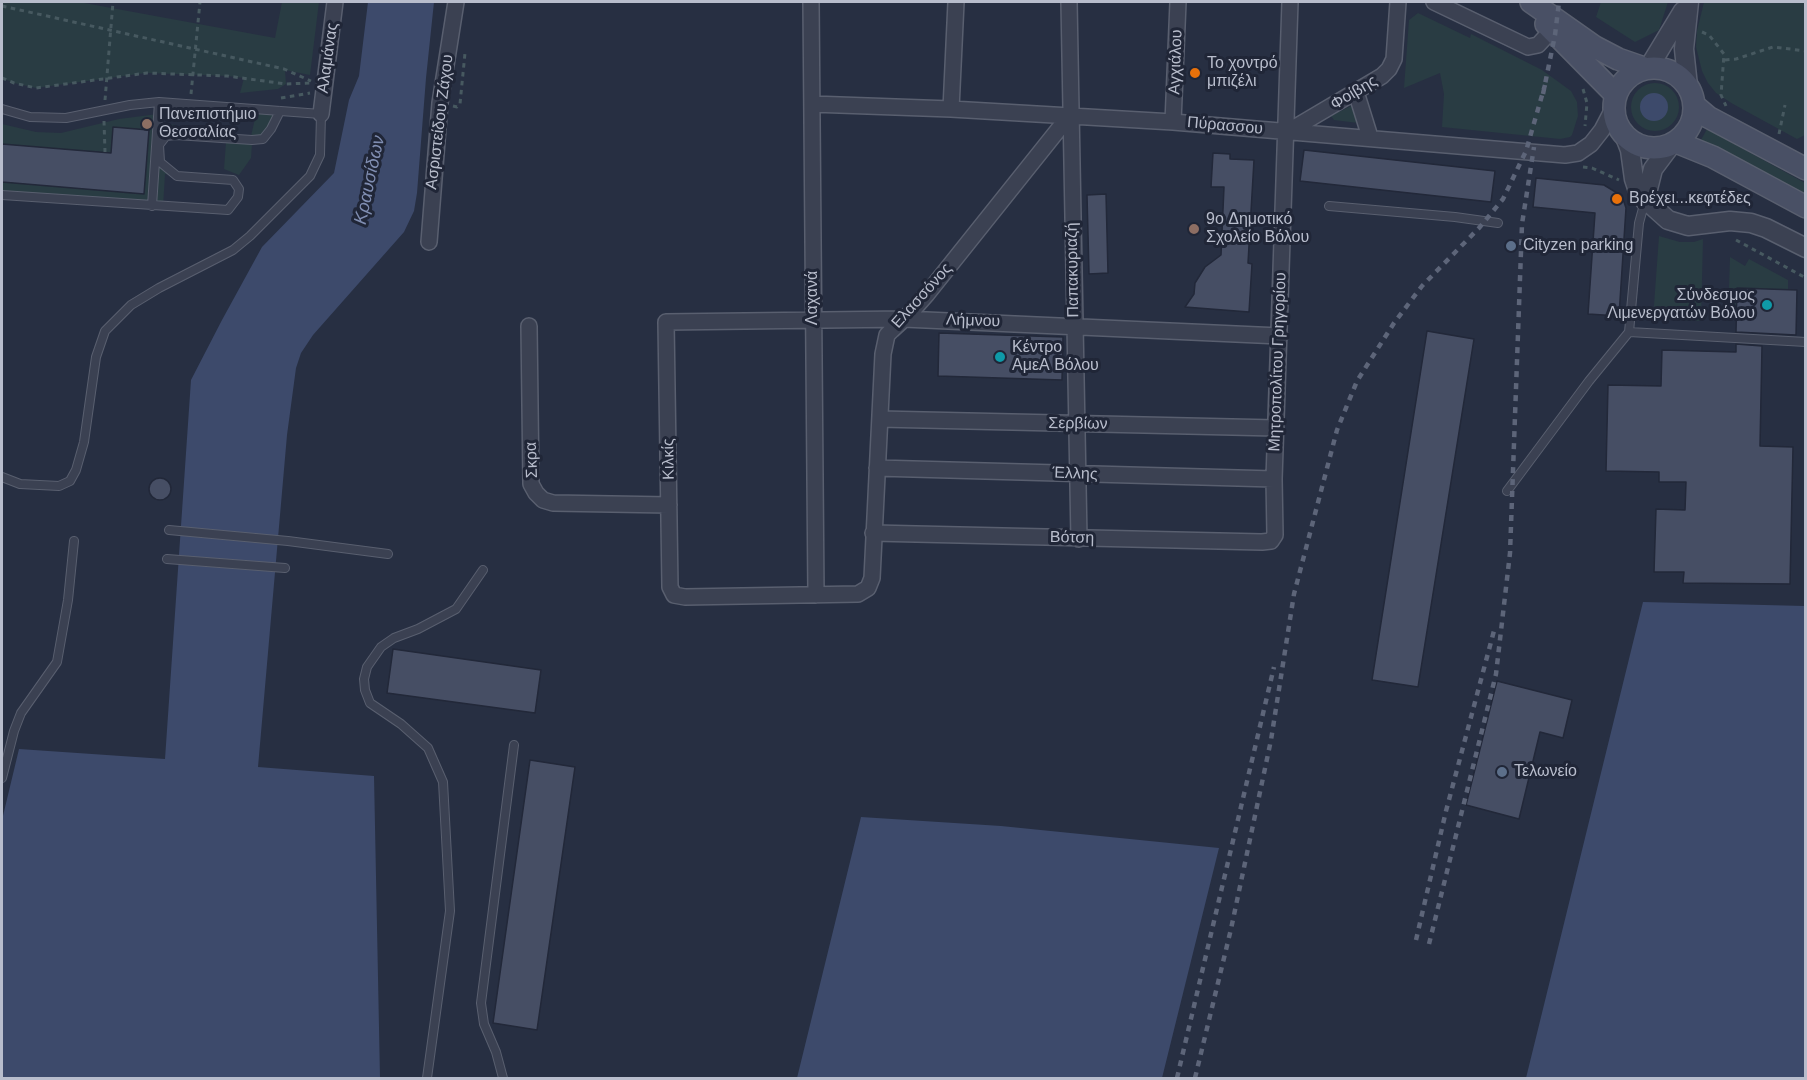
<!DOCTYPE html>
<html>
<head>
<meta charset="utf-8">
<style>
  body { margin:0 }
  #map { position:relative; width:1807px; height:1080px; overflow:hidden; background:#272f42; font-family:Arial,sans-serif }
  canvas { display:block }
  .frame { position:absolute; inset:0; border:3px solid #b8bdcc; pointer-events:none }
</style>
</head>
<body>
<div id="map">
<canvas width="1807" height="1080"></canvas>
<div class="frame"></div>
</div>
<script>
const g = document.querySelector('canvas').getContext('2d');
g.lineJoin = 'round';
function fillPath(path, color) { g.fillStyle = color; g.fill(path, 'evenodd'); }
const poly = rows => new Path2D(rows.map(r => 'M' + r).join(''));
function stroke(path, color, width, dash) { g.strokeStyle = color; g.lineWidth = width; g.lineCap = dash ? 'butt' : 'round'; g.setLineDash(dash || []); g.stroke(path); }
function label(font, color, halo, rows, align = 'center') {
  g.font = font + ' Arial,sans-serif'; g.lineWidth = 6; g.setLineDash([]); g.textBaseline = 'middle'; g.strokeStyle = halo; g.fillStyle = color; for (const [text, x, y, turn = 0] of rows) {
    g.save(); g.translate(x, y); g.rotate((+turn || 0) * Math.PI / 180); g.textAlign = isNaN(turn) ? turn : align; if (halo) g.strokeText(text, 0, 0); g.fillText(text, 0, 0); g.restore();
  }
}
fillPath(poly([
  [2,2,79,2,275,38,282,2,319,2,310,75,285,70,286,84,278,89,240,93,244,78,227,76,146,73,36,88,14,83,2,78],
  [1601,2,1668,2,1659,30,1635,42,1596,17],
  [1704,2,1805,2,1805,135,1797,139,1733,104,1716,93,1708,83,1702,71,1696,47,1697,31],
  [1418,13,1470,38,1471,34,1542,70,1560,83,1571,91,1577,102,1578,116,1572,135,1570,137,1560,139,1442,127,1444,94,1440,73,1404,88,1409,20],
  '1631 107a24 24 0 1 1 48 0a24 24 0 1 1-48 0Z',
  [1351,106,1358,123,1334,120,1331,116],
  [257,110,275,111,269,125,262,135,251,136],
  [158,114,158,123,176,125,176,135,166,136,159,145,160,162,177,176,165,174,163,207,2,195,2,182,144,194,149,130,113,127,111,153,2,144,2,124,36,132,61,133,119,119],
  [1707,129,1805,183,1805,196,1701,140],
  [226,142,252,143,251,158,239,175,224,169],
  [1659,236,1680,242,1694,242,1703,239,1701,321,1653,319],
  [1730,257,1745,266,1749,259,1788,280,1788,290,1737,288,1736,320,1728,320]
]), '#293c43');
fillPath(poly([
  [368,2,434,2,426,78,417,193,414,211,404,232,313,335,301,353,296,368,287,435,258,767,374,776,380,1078,2,1078,2,820,19,749,165,759,191,380,222,320,262,247,334,173,349,100,359,76],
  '1640 107a14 14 0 1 1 28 0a14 14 0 1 1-28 0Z',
  [1643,602,1805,606,1805,1078,1526,1078],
  [861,817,1001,826,1219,848,1162,1078,797,1078]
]), '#3d4a6b');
const building = poly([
  [113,127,149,130,144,194,2,182,2,144,111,153,113,127],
  [1304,150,1495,171,1491,202,1300,181,1304,150],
  [1213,153,1230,154,1230,159,1254,160,1248,263,1252,264,1249,312,1185,307,1194,294,1195,283,1205,267,1221,255,1224,187,1211,187,1213,153],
  [1536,178,1604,185,1622,196,1626,208,1619,316,1588,314,1595,213,1533,207,1536,178],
  [1106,194,1108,273,1089,274,1087,195,1106,194],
  [1737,288,1797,290,1796,335,1736,332,1737,288],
  [1427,331,1474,339,1418,687,1372,680,1427,331],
  [939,333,1063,337,1062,380,938,376,939,333],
  [1736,344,1762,346,1760,446,1793,447,1790,584,1683,583,1684,572,1654,572,1656,509,1685,510,1686,482,1659,482,1659,472,1606,471,1608,385,1661,386,1662,350,1736,352,1736,344],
  '149 489a11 11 0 1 1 22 0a11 11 0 1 1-22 0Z',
  [393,649,541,670,535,713,387,693,393,649],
  [1497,681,1572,700,1563,738,1540,732,1519,819,1466,805,1497,681],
  [530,760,575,767,537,1030,493,1023,530,760]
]);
fillPath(building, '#464e64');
stroke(building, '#222839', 1.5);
const service = poly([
  [2,109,30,117,66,118,130,105,159,102,321,114,320,155,310,176,250,236,233,250,159,288,131,305,105,331,96,357,84,442,76,470,70,481,59,486,20,484,2,477],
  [2,195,228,210,238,197,239,189,233,180,177,176,160,162,159,145,166,136,176,135,252,140,263,139,271,129,280,111],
  [1645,201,1639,223,1629,332,1806,342],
  [152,206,159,102],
  [1329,206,1455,217,1498,223],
  [1507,491,1589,381,1629,332],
  [169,530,288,541,388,554],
  [167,559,285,568],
  [2,778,14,731,21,713,57,662,68,600,74,541],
  [427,1078,450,911,443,782,428,748,401,724,370,703,365,690,364,679,367,667,381,647,394,638,418,629,456,609,483,570],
  [503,1078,496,1052,484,1024,481,1003,514,745]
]);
const minor = poly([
  [811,2,816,595],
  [1069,2,1079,539],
  [1434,2,1528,47,1538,45,1551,31],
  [1356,92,1370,137],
  [812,104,951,109,1173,122,1565,155,1578,153,1591,144,1602,130,1614,107],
  [951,109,956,2],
  [321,114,335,2],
  [1070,115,927,294,912,311,904,319,892,330,887,335,883,354,872,578,868,588,858,594,685,597,674,595,670,587,666,322,904,319,1280,336],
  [1173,122,1178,2],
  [1289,131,1382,76,1389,69,1394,59,1398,2],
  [429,242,440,103,456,2],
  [529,326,531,484,536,493,543,500,553,503,669,505],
  [880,419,1276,428],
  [877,468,1274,479],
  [873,533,1262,542,1271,541,1275,535,1274,479,1290,2]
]);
const tertiary = poly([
  [1649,67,1683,11],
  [1688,86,1684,49,1689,2],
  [1623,132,1630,150,1634,179,1639,194,1668,220,1688,226,1730,221,1751,223,1766,228,1806,248],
  [1645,201,1653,169,1671,145]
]);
const secondary = poly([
  [1531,2,1595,47,1618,59,1644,68],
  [1546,24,1616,95],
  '1614 108a40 40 0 1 1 80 0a40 40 0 1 1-80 0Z',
  [1695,106,1708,117,1806,169],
  [1676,142,1713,157,1806,207]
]);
stroke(service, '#595f6f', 10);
stroke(minor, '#595f6f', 18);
stroke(tertiary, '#595f6f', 21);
stroke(secondary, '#595f6f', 24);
stroke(poly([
  [2,6,284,69,311,81],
  [1702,32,1709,35,1724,54,1721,95,1726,106],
  [1725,60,1736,59,1773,47,1806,51],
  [2,78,14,83,36,88,147,73,227,76,286,84,311,83],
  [1583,89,1587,103,1585,126],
  [191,94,200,2],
  [281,98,310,93],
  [105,100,113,2],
  [453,106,457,107,460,104,465,53],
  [104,121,105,152],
  [1779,134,1785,105],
  [1583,167,1592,168,1619,180],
  [1736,240,1806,278]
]), '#475960', 3, [4.5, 4.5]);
stroke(service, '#3b4152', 8);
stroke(minor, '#3b4152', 15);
stroke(tertiary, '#3b4152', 18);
stroke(secondary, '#495065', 21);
stroke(poly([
  [1543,94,1555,35,1559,2],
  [1416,940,1446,811,1495,627],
  [1429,944,1496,674,1510,553,1522,224,1534,147],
  [1177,1078,1274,667],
  [1195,1078,1231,929,1271,740,1294,594,1337,430,1357,381,1394,323,1422,286,1479,228,1503,199,1526,151,1545,85]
]), '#5d6579', 4.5, [6, 6]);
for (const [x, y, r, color] of [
  [1195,73,6,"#e8710a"],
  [147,124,6,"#8d6e63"],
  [1617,199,6,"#e8710a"],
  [1194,229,6,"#8d6e63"],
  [1511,246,6,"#5c6f8a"],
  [1767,305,6,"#0f9aa8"],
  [1000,357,6,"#0f9aa8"],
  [1502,772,6,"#5c6f8a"]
]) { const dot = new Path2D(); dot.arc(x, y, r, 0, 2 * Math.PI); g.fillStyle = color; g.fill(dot); stroke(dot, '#202637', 2); }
label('16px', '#b8bdcc', '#202637', [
  ["Αλαμάνας",328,58,-82],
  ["Αγχιάλου",1176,62,-88],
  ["Φοίβης",1354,93,-31],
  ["Ασριστείδου Ζάχου",440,122,-83],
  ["Πύρασσου",1225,126,5],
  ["Παπακυριαζή",1073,270,-91],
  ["Ελασσόνος",922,296,-48],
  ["Λαχανά",813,298,-90],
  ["Λήμνου",973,321,2],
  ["Μητροπολίτου Γρηγορίου",1278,362,-88],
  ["Σερβίων",1078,424,1],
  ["Κιλκίς",669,459,-91],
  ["Σκρα",532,460,-92],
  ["Έλλης",1075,474,2],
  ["Βότση",1072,538,1]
]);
label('16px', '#b8bdcc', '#202637', [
  ["Το χοντρό",1207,64],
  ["μπιζέλι",1207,82],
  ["Πανεπιστήμιο",159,115],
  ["Θεσσαλίας",159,133],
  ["Βρέχει...κεφτέδες",1629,199],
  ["9ο Δημοτικό",1206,220],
  ["Σχολείο Βόλου",1206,238],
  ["Cityzen parking",1523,246],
  ["Σύνδεσμος",1755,296,"right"],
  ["Λιμενεργατών Βόλου",1755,314,"right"],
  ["Κέντρο",1012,348],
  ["ΑμεΑ Βόλου",1012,366],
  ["Τελωνείο",1514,772]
], 'left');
label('italic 18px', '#808eb2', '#202637', [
  ["Κραυσίδων",370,180,-78]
]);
</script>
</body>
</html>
